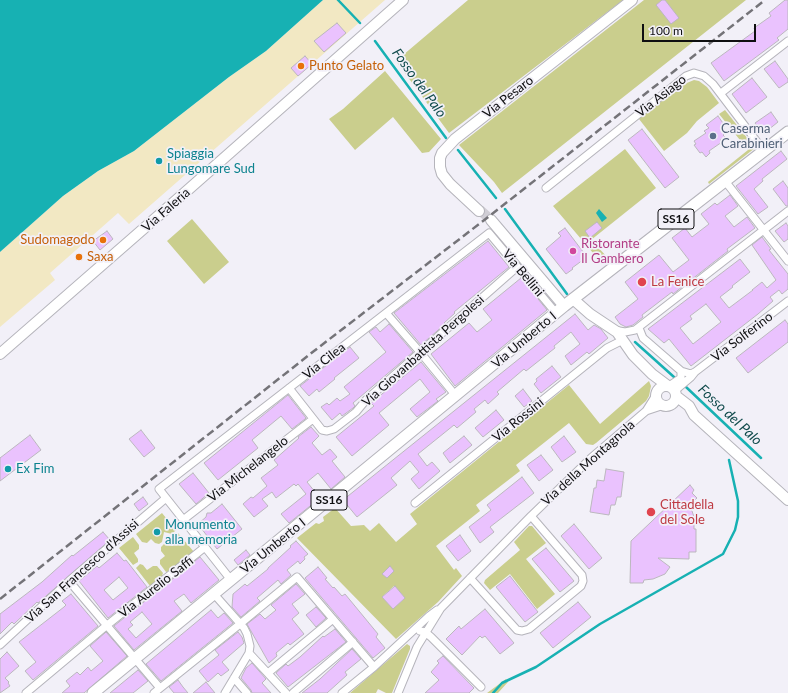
<!DOCTYPE html>
<html>
<head>
<meta charset="utf-8">
<style>
  body { margin:0 }
  #map { position:relative; width:788px; height:693px; overflow:hidden; background:#f2f0f8; font-family:Lato,sans-serif }
  canvas { display:block }
  .scale { position:absolute; left:642px; top:24px; width:114px; height:18px; box-sizing:border-box; border:2px solid #0f0f11; border-top:0; padding-left:5px; font-size:12px; line-height:14px; white-space:nowrap; color:#0f0f11; -webkit-text-stroke:3px #f2f0f8; paint-order:stroke }
</style>
</head>
<body>
<div id="map">
<canvas width="788" height="693"></canvas>
<div class="scale">100 m</div>
</div>
<script>
const g = document.querySelector('canvas').getContext('2d');
g.lineJoin = 'round';
function fillPath(path, color) { g.fillStyle = color; g.fill(path, 'evenodd'); }
const poly = rows => new Path2D(rows.map(r => 'M' + r).join(''));
function stroke(path, color, width, dash) { g.strokeStyle = color; g.lineWidth = width; g.lineCap = dash ? 'butt' : 'round'; g.setLineDash(dash || []); g.stroke(path); }
function label(font, color, halo, rows, align = 'center') {
  g.font = font + ' Lato,sans-serif'; g.lineWidth = 3.5; g.setLineDash([]); g.textBaseline = 'middle'; g.strokeStyle = halo; g.fillStyle = color; for (const [text, x, y, turn = 0] of rows) {
    g.save(); g.translate(x, y); g.rotate((+turn || 0) * Math.PI / 180); g.textAlign = isNaN(turn) ? turn : align; if (halo) g.strokeText(text, 0, 0); g.fillText(text, 0, 0); g.restore();
  }
}
fillPath(poly([
  [468,0,623,0,449,133,396,61],
  [644,0,746,0,502,193,494,182,459,145],
  [385,71,441,139,429,152,422,153,393,117,355,150,329,119,343,109],
  [694,80,699,81,707,87,719,103,697,121,687,133,664,151,639,119,682,85],
  [725,110,755,148,709,184,708,182,748,150,719,114],
  [625,149,656,188,591,240,610,260,607,262,593,253,553,206],
  [192,219,229,262,204,284,167,241],
  [649,381,651,386,649,396,646,401,596,443,593,445,586,444,569,423,516,465,520,471,476,505,480,511,436,546,454,570,456,568,462,576,438,602,396,639,297,538,316,523,319,524,324,521,323,517,335,508,351,526,364,525,370,531,379,523,396,542,417,524,410,514,569,385,600,424],
  [390,567,394,571,387,578,383,574],
  [394,586,405,598,393,608,382,597],
  [162,513,176,530,172,534,164,532,162,542,159,544,155,543,151,539,147,543,142,542,136,534],
  [529,526,532,526,546,543,526,559,555,594,537,609,510,574,490,590,484,583,485,580,520,550,514,542],
  [178,533,194,552,169,571,166,572,160,564,160,560,165,556,161,551,161,547,164,544,173,546,174,537],
  [133,537,139,545,139,549,134,553,138,559,138,562,133,565,119,548],
  [140,564,143,565,147,570,153,566,157,566,163,573,162,576,150,586,136,568],
  [407,644,410,646,410,649,392,693,386,693,378,689,376,693,350,693],
  [506,679,508,682,498,693,487,693]
]), '#cace8d');
fillPath(poly([
  [323,0,385,0,129,224,118,213,50,273,55,280,0,327,0,252,63,196,98,171,134,151,229,77,266,51]
]), '#f2e8c3');
fillPath(poly([
  [0,0,323,0,266,51,229,77,134,151,98,171,63,196,0,252],
  [599,209,607,218,602,222,596,213]
]), '#17b1b3');
stroke(poly([
  [338,0,360,23],
  [375,41,446,138],
  [458,150,496,198],
  [505,209,567,294],
  [635,342,674,377],
  [686,387,761,458],
  [493,693,502,683,536,667,600,624,723,554,735,530,738,517,738,501,729,460]
]), '#17b1b3', 2.5);
const building = poly([
  [662,0,665,0,679,18,671,24,656,5,662,0],
  [785,0,788,0,788,29,777,38,779,40,724,81,711,63,755,31,754,28,771,16,769,13,785,0],
  [337,23,346,33,324,52,314,41,337,23],
  [305,56,312,64,298,76,291,68,305,56],
  [775,61,788,79,788,82,779,88,764,69,775,61],
  [752,78,767,97,746,113,732,94,752,78],
  [771,112,778,122,763,134,755,123,771,112],
  [718,116,725,126,723,127,726,132,723,135,725,137,720,140,722,142,709,151,710,153,706,157,702,152,700,153,694,145,696,144,694,141,706,133,704,131,709,128,706,125,718,116],
  [642,129,679,177,665,188,628,140,642,129],
  [781,151,787,159,762,179,763,181,754,189,768,207,758,214,736,186,781,151],
  [783,181,788,188,788,206,786,206,773,189,783,181],
  [730,195,738,206,725,216,734,227,747,217,755,228,727,249,728,251,673,294,672,292,642,315,643,317,633,325,626,327,620,324,615,317,638,299,625,282,659,255,673,272,689,260,672,238,685,228,692,237,709,224,701,214,715,203,717,205,730,195],
  [597,222,602,228,590,238,585,231,597,222],
  [786,223,788,226,788,239,784,242,775,231,786,223],
  [565,228,587,257,572,268,573,269,566,274,546,249,561,236,558,233,565,228],
  [107,231,113,239,100,250,93,241,107,231],
  [762,237,771,249,769,250,788,274,788,289,782,294,779,290,770,297,773,301,758,314,691,366,669,339,664,343,648,329,740,259,750,272,732,286,733,287,720,297,729,308,753,290,752,290,762,282,767,288,776,280,752,245,762,237],
  [706,304,721,322,693,344,680,328,692,319,690,316,706,304],
  [488,241,509,267,454,312,455,313,444,323,445,324,421,345,394,313,488,241],
  [521,278,547,310,455,386,431,354,469,323,477,332,492,320,483,309,521,278],
  [575,314,588,330,594,325,601,329,608,338,589,354,587,352,571,365,565,356,580,344,571,332,554,346,555,348,526,371,524,369,497,392,499,394,488,404,485,400,474,409,476,412,457,428,454,425,418,454,427,466,432,462,440,471,419,489,411,479,419,472,410,461,391,478,397,485,357,517,343,500,575,314],
  [785,320,788,324,788,342,748,373,736,358,785,320],
  [389,324,413,352,353,403,355,406,353,408,342,416,340,413,332,420,321,407,327,403,329,405,337,398,340,401,350,394,344,387,386,352,369,332,376,327,380,332,389,324],
  [350,347,359,358,334,378,335,379,319,392,317,389,309,396,300,386,350,347],
  [421,362,446,392,436,399,438,401,417,417,410,409,430,392,420,379,379,413,389,425,352,456,336,437,374,406,371,403,421,362],
  [552,366,561,377,541,393,534,384,537,381,536,379,552,366],
  [523,389,532,401,524,407,515,396,523,389],
  [288,395,306,418,305,419,292,429,281,416,252,440,258,448,218,480,204,463,288,395],
  [496,410,504,420,483,437,475,428,496,410],
  [311,427,319,436,312,443,322,455,330,449,337,457,332,461,345,477,331,489,318,473,307,482,320,498,289,523,281,514,306,494,298,484,296,486,294,484,276,498,272,492,262,499,268,506,254,517,243,504,251,497,253,498,267,486,261,478,278,465,274,460,299,438,298,437,311,427],
  [141,430,155,448,144,457,129,439,141,430],
  [30,435,41,450,0,481,0,458,30,435],
  [464,436,472,445,450,463,443,453,464,436],
  [564,436,576,452,562,462,551,447,564,436],
  [541,455,553,470,539,481,527,465,541,455],
  [606,469,624,472,621,497,617,497,615,505,611,505,609,515,590,512,594,488,596,488,597,480,604,481,606,469],
  [193,473,209,493,196,504,179,484,193,473],
  [522,477,534,493,490,527,494,532,480,543,469,527,491,510,487,505,522,477],
  [690,485,694,490,692,493,697,498,688,507,692,511,694,517,694,529,696,529,696,552,689,552,689,559,658,558,670,567,665,574,653,579,644,580,643,583,630,583,631,541,690,485],
  [143,497,148,504,139,511,134,504,143,497],
  [222,504,242,529,217,549,198,524,206,517,207,513,211,513,222,504],
  [574,524,602,558,589,569,561,536,574,524],
  [103,532,110,540,38,603,37,602,14,624,12,622,0,634,0,614,42,582,72,555,73,556,103,532],
  [460,535,471,551,458,561,446,546,460,535],
  [296,541,308,554,304,557,305,559,300,564,298,561,287,570,291,575,281,584,278,580,257,598,260,601,241,617,232,607,233,594,245,584,247,586,268,569,268,568,291,547,290,546,296,541],
  [546,548,574,581,560,592,532,559,546,548],
  [246,550,250,555,238,565,234,560,246,550],
  [117,553,124,561,126,560,147,587,108,618,79,581,97,566,99,568,117,553],
  [119,577,128,588,113,600,104,590,119,577],
  [200,557,219,580,191,603,184,594,174,601,182,611,134,650,114,626,200,557],
  [142,612,152,624,136,638,128,629,133,625,130,622,142,612],
  [390,566,394,571,387,578,382,574,390,566],
  [318,567,327,578,325,579,333,588,334,587,342,596,345,594,378,634,376,637,385,648,373,658,305,578,318,567],
  [510,576,538,612,525,622,496,587,510,576],
  [296,584,305,594,292,604,299,613,292,619,304,634,290,645,288,643,276,653,277,656,269,663,247,624,260,614,265,619,276,610,271,605,296,584],
  [395,586,405,598,393,609,382,597,395,586],
  [71,594,98,626,33,680,25,671,36,662,19,642,64,607,66,605,62,601,71,594],
  [578,602,591,617,553,648,540,633,578,602],
  [316,607,326,618,316,627,306,615,316,607],
  [485,609,514,643,500,654,485,636,482,638,480,636,462,655,446,639,459,626,461,629,485,609],
  [211,610,218,618,224,613,233,623,161,681,146,664,211,610],
  [335,629,346,642,288,687,276,673,286,664,288,666,300,657,323,636,324,637,335,629],
  [106,632,127,656,84,693,62,693,70,686,66,681,77,672,80,675,88,667,91,671,103,661,90,646,106,632],
  [238,632,242,637,244,643,222,662,229,670,221,676,218,673,208,682,199,671,219,655,215,650,238,632],
  [352,649,361,659,345,672,347,675,327,693,302,693,320,679,352,649],
  [7,652,19,666,5,678,9,682,8,683,10,686,0,693,0,659,7,652],
  [443,656,474,688,469,693,425,693,439,680,431,672,439,663,437,661,443,656],
  [252,663,266,679,262,683,271,693,252,693,251,690,241,678,246,668,252,663],
  [138,670,148,681,133,693,110,693,138,670],
  [178,680,183,687,188,693,174,693,169,687,178,680],
  [206,682,215,693,193,693,206,682]
]);
fillPath(building, '#eac2fe');
stroke(building, '#bbb7be', 1);
stroke(poly([
  [480,210,491,220]
]), '#d0ced5', 10, [10, 5]);
const street = poly([
  [721,93,788,41],
  [725,181,788,261],
  [546,188,686,76,694,73,704,76,713,84,764,151],
  [386,313,420,352,456,396],
  [639,328,643,338,681,371,691,374,695,372],
  [614,330,625,332,635,330,788,211],
  [669,386,681,378,681,371],
  [289,388,322,430,327,431,334,429,356,412,366,400,517,267],
  [675,393,678,388,691,377,695,372,788,301],
  [646,411,656,395],
  [415,503,607,348,623,340],
  [183,520,313,419],
  [470,578,517,630,522,631,529,629,581,586,583,581,582,575,531,516],
  [231,580,159,489,489,233,556,313],
  [69,581,160,688],
  [214,594,244,628,247,634,250,646,249,653,225,693],
  [420,631,425,632,431,637,481,687],
  [0,645,69,581,166,498],
  [249,653,286,693],
  [268,673,333,619],
  [234,678,247,693],
  [26,693,106,626,205,547],
  [154,693,240,624,297,577,374,667],
  [293,693,353,642],
  [342,693,374,667,429,616,437,610],
  [398,693,417,647,441,608,531,516,591,458,646,411,664,405]
]);
const secondary = poly([
  [479,211,450,184,442,174,440,167,440,158,442,153,455,139,632,0],
  [491,220,564,306],
  [573,299,590,314,617,332,633,355,652,374,668,386],
  [0,354,181,196,403,0],
  '656 396a10 10 0 1 1 20 0a10 10 0 1 1-20 0Z',
  [676,396,689,406,694,415,788,500]
]);
const primary = poly([
  [93,693,564,306,788,132]
]);
stroke(street, '#b5b4bb', 9);
stroke(secondary, '#b5b4bb', 12);
stroke(primary, '#b5b4bb', 13);
stroke(street, '#fff', 7);
stroke(secondary, '#fff', 10);
stroke(primary, '#fff', 11);
stroke(poly([
  [0,599,314,351,483,221,765,0]
]), '#747378', 2.5, [8, 4]);
for (const [x, y, r, color] of [
  [301,66,4,"#e8710a"],
  [713,136,4,"#5c6f8a"],
  [159,161,4,"#0f9aa8"],
  [103,240,4,"#e8710a"],
  [573,251,4,"#d1479c"],
  [79,257,4,"#e8710a"],
  [642,282,5,"#e0444e"],
  [8,469,4,"#0f9aa8"],
  [651,512,5,"#e0444e"],
  [157,532,4,"#0f9aa8"]
]) { const dot = new Path2D(); dot.arc(x, y, r, 0, 2 * Math.PI); g.fillStyle = color; g.fill(dot); stroke(dot, '#f2f0f8', 1.5); }
for (const [x, y, w] of [
  [676,219,36],
  [329,500,36]
]) { const box = new Path2D(); box.roundRect(x - w / 2, y - 10, w, 20, 3); g.fillStyle = '#f2f0f8'; g.fill(box); stroke(box, '#0f0f11', 1); }
label('bold 12px', '#0f0f11', null, [
  ["SS16",676,219],
  ["SS16",329,500]
]);
label('13px', '#c56008', '#f2f0f8', [
  ["Punto Gelato",309,66],
  ["Sudomagodo",95,240,"right"],
  ["Saxa",87,257]
], 'left');
label('13px', '#0f0f11', '#f2f0f8', [
  ["Via Asiago",661,96,-38],
  ["Via Pesaro",508,97,-38],
  ["Via Faleria",166,210,-41],
  ["Via Bellini",523,273,50],
  ["Via Solferino",742,337,-37],
  ["Via Umberto I",524,340,-40],
  ["Via Giovanbattista Pergolesi",423,351,-42],
  ["Via Cilea",324,361,-38],
  ["Via Rossini",518,420,-39],
  ["Via della Montagnola",588,463,-42],
  ["Via Michelangelo",248,469,-38],
  ["Via Umberto I",273,546,-39],
  ["Via San Francesco d'Assisi",82,571,-42],
  ["Via Aurelio Saffi",156,587,-38]
]);
label('13px', '#4e5e75', '#f2f0f8', [
  ["Caserma",721,129],
  ["Carabinieri",721,144]
], 'left');
label('13px', '#0d838f', '#f2f0f8', [
  ["Spiaggia",167,154],
  ["Lungomare Sud",167,169],
  ["Ex Fim",16,469],
  ["Monumento",165,525],
  ["alla memoria",165,540]
], 'left');
label('13px', '#b23c85', '#f2f0f8', [
  ["Ristorante",581,244],
  ["Il Gambero",581,259]
], 'left');
label('13px', '#be3a42', '#f2f0f8', [
  ["La Fenice",651,282],
  ["Cittadella",660,505],
  ["del Sole",660,520]
], 'left');
label('italic 14px', '#114b4c', '#f2f0f8', [
  ["Fosso del Palo",419,83,54],
  ["Fosso del Palo",730,415,43]
]);
</script>
</body>
</html>
